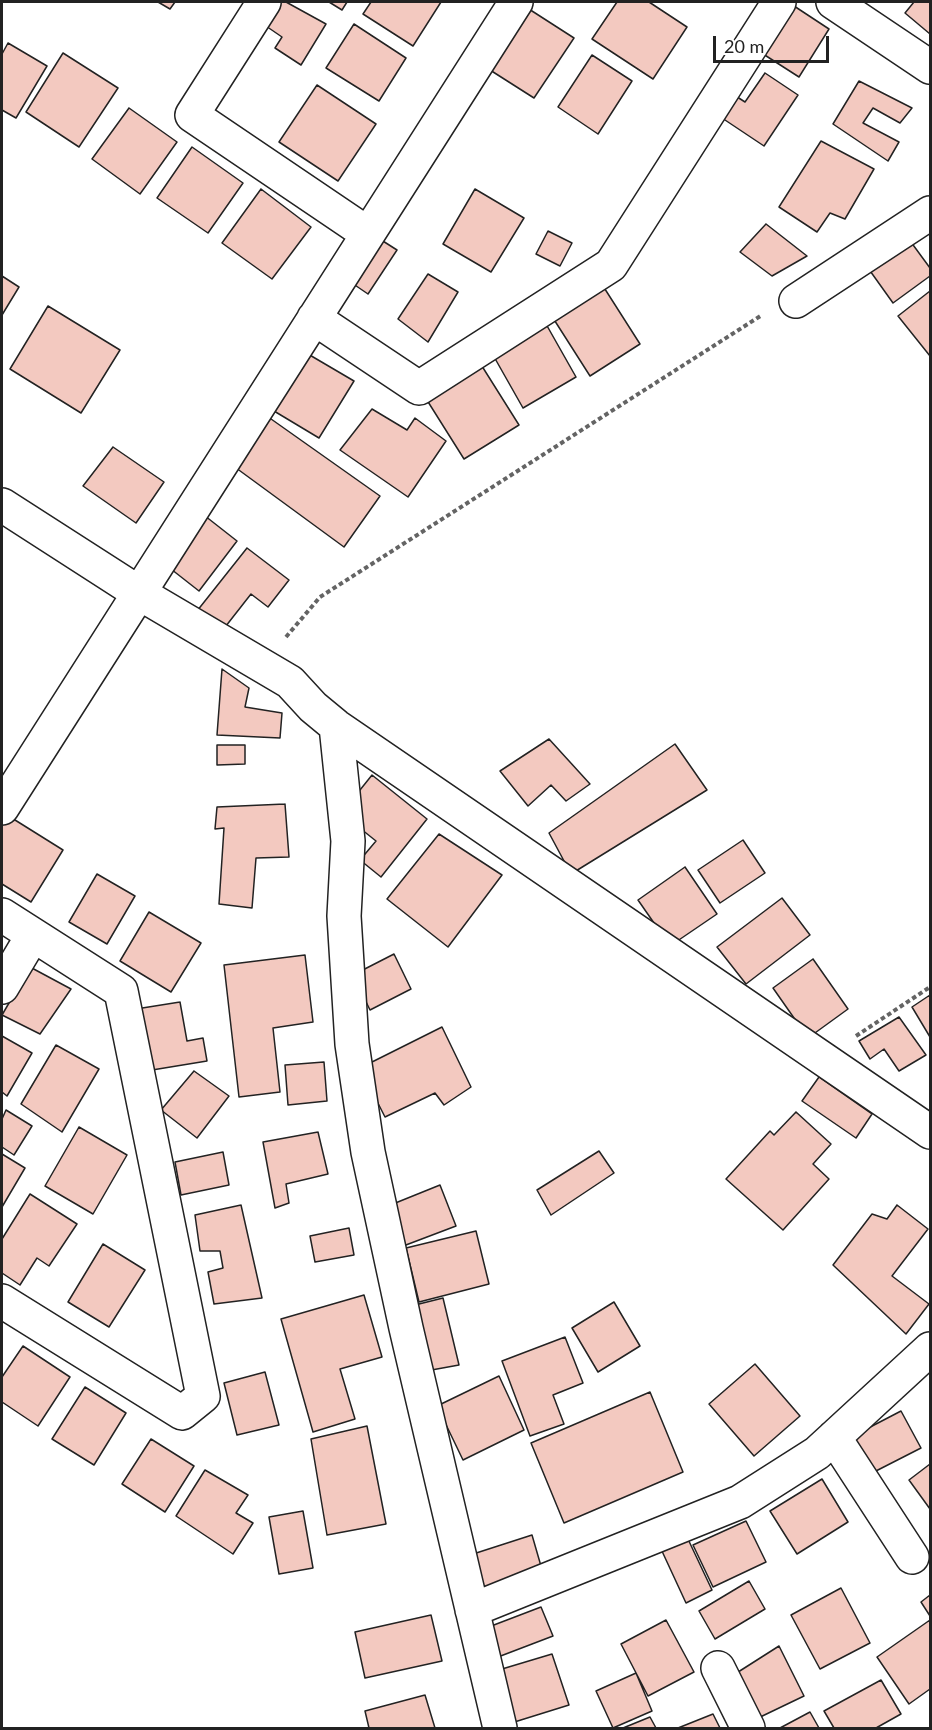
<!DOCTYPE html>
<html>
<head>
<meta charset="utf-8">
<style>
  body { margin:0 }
  #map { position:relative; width:932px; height:1730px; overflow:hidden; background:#fff; font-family:Lato,sans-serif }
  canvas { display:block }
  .frame { position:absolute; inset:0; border:3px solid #222; pointer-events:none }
  .scale { position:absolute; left:713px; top:36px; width:116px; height:27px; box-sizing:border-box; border:3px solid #222; border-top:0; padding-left:8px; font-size:18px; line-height:21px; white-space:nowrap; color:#222; -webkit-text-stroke:4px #fff; paint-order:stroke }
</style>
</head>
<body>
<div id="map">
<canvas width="932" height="1730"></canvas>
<div class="frame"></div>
<div class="scale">20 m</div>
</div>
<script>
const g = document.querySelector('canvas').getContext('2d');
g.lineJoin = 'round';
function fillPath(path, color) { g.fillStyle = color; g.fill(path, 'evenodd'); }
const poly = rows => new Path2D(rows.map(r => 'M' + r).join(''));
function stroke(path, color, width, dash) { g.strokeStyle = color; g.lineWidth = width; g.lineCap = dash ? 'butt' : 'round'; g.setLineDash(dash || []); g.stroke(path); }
const building = poly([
  [158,2,175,2,170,9,158,2],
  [278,2,286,2,326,24,301,65,275,48,282,37,263,24,278,2],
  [329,2,347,2,342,10,329,2],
  [371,2,441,2,413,46,363,14,371,2],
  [518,2,574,38,534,98,479,63,518,2],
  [617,2,649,2,687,27,653,79,592,39,617,2],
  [914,2,930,2,930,34,905,13,914,2],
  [791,4,829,29,799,77,760,52,791,4],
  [354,24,406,58,379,101,326,68,354,24],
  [8,43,47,66,16,118,2,110,2,54,8,43],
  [63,53,118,88,79,147,26,112,63,53],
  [592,55,632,81,598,134,558,107,592,55],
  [765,73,798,95,764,146,716,114,731,93,745,102,765,73],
  [859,81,912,108,900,123,873,108,863,123,899,142,888,161,833,124,859,81],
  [317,85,376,124,338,181,279,142,317,85],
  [129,108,177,142,140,194,92,159,129,108],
  [821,141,874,169,845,219,830,213,817,232,779,207,821,141],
  [192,147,243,183,208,233,157,198,192,147],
  [261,189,311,227,272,279,222,243,261,189],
  [475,189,524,218,491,272,443,244,475,189],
  [766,224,807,256,772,276,740,252,766,224],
  [548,231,572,243,560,266,536,254,548,231],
  [375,236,397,250,368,294,346,279,375,236],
  [908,238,930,268,930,276,893,303,868,268,908,238],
  [428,274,458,292,428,342,398,319,428,274],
  [2,276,19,287,2,315,2,276],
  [603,286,640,344,590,376,553,318,603,286],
  [930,291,930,356,898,316,930,291],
  [48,306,120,350,81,413,10,369,48,306],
  [546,324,576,377,523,408,493,355,546,324],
  [308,354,354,381,319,438,274,411,308,354],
  [480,363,519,425,464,459,425,397,480,363],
  [372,409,407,430,415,418,446,441,408,497,340,450,372,409],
  [264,414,380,496,344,547,232,465,264,414],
  [113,447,164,482,136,523,83,486,113,447],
  [200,512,237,541,199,591,162,562,200,512],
  [247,548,289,580,268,607,251,594,222,631,197,611,247,548],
  [222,669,249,688,245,707,282,713,280,738,217,735,222,669],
  [549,739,590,784,566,801,551,785,528,806,500,771,549,739],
  [675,744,707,790,571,874,549,833,675,744],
  [217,745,245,745,245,764,217,765,217,745],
  [372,775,427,819,381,877,360,860,376,841,356,825,352,800,372,775],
  [285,804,289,857,256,858,252,908,219,904,224,828,215,829,217,807,285,804],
  [7,815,63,850,31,902,2,884,2,824,7,815],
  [439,834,502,875,448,947,387,899,439,834],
  [743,840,765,873,720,903,698,870,743,840],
  [685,867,717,914,670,946,638,900,685,867],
  [97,874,135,896,107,944,69,922,97,874],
  [782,898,810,935,746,984,717,947,782,898],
  [149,912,201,943,171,992,120,961,149,912],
  [394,954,411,989,370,1010,353,975,394,954],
  [305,955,313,1022,273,1028,280,1092,239,1097,224,965,305,955],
  [813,959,848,1009,808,1038,773,988,813,959],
  [30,967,71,989,40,1034,2,1015,30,967],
  [930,995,930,1037,912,1007,930,995],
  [180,1002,187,1041,203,1038,207,1061,146,1071,136,1009,180,1002],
  [899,1017,926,1055,899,1071,884,1049,870,1059,859,1041,899,1017],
  [442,1027,471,1087,444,1105,435,1093,385,1117,360,1068,442,1027],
  [2,1036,32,1053,7,1096,2,1092,2,1036],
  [56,1045,99,1069,62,1132,21,1104,56,1045],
  [324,1062,327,1101,288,1105,285,1065,324,1062],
  [194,1071,229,1096,197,1138,161,1110,194,1071],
  [819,1077,872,1114,856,1138,802,1101,819,1077],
  [6,1110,32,1126,14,1155,2,1147,2,1119,6,1110],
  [796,1112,831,1144,813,1164,829,1179,783,1230,726,1179,770,1131,774,1135,796,1112],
  [79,1127,127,1155,93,1214,45,1186,79,1127],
  [318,1132,328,1174,286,1184,289,1203,275,1208,263,1142,318,1132],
  [599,1151,614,1173,551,1215,537,1190,599,1151],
  [223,1152,229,1185,181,1195,175,1162,223,1152],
  [2,1154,25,1168,2,1207,2,1154],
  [440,1185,456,1226,398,1248,383,1208,440,1185],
  [30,1194,77,1224,49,1266,37,1258,20,1285,2,1273,2,1239,30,1194],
  [241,1205,262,1298,214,1304,208,1272,223,1268,220,1251,200,1251,195,1215,241,1205],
  [897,1205,928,1229,892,1276,929,1304,906,1334,833,1265,872,1214,887,1219,897,1205],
  [349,1228,354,1255,315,1262,310,1236,349,1228],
  [476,1231,489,1284,419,1302,406,1248,476,1231],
  [103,1244,145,1270,109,1327,68,1302,103,1244],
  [364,1295,382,1357,340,1369,355,1419,313,1432,281,1319,364,1295],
  [443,1298,459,1365,426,1371,407,1307,443,1298],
  [614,1302,640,1346,598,1372,572,1328,614,1302],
  [565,1337,583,1383,553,1395,564,1424,530,1436,502,1361,565,1337],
  [23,1346,70,1377,38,1426,2,1402,2,1377,23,1346],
  [755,1364,800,1416,754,1456,709,1404,755,1364],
  [265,1372,279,1425,237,1435,224,1383,265,1372],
  [499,1376,524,1430,463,1460,437,1406,499,1376],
  [85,1387,126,1413,94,1465,52,1439,85,1387],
  [650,1392,683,1472,564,1523,531,1443,650,1392],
  [901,1411,921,1448,872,1473,853,1436,901,1411],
  [367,1426,386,1524,327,1535,311,1439,367,1426],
  [151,1439,194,1466,165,1512,122,1484,151,1439],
  [930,1464,930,1509,909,1480,930,1464],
  [205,1470,248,1495,236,1513,253,1523,233,1554,176,1516,205,1470],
  [822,1479,848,1522,797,1554,770,1511,822,1479],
  [303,1511,313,1568,279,1574,269,1517,303,1511],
  [746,1521,766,1562,713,1587,693,1545,746,1521],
  [532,1535,543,1573,482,1595,470,1555,532,1535],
  [687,1537,712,1590,686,1603,661,1549,687,1537],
  [749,1581,765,1609,715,1639,699,1611,749,1581],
  [841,1588,870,1643,820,1669,791,1615,841,1588],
  [930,1595,930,1616,921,1602,930,1595],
  [541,1607,553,1636,498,1657,486,1628,541,1607],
  [431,1615,442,1661,365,1678,355,1632,431,1615],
  [666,1620,694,1672,648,1696,621,1644,666,1620],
  [930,1620,930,1689,909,1704,877,1657,930,1620],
  [779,1646,804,1696,754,1720,735,1674,779,1646],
  [552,1654,569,1705,508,1724,492,1672,552,1654],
  [636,1673,652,1711,613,1728,596,1691,636,1673],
  [881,1680,901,1714,876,1728,834,1728,824,1711,881,1680],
  [425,1695,435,1728,369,1728,365,1711,425,1695],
  [810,1712,819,1728,780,1728,810,1712],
  [713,1714,720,1728,678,1728,713,1714],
  [650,1717,656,1728,623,1728,650,1717]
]);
fillPath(building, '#f3c9c0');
stroke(building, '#222', 1.5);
const minor = poly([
  [264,2,192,115,368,234],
  [833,2,930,67],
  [796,301,930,213],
  [314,318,419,388,611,265,779,2],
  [2,505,139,593,290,682,313,707,336,726,930,1132],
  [336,726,348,841,344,916,352,1044,368,1152,406,1328,500,1728],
  [2,808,516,2],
  [2,915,121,991,203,1396,182,1413,2,1301],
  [2,987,33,935],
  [834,1437,912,1557],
  [472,1610,740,1502,817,1453,930,1349],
  [718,1668,748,1728]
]);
stroke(minor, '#222', 36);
stroke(poly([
  [286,637,320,597,762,315],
  [856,1036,930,987]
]), '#646464', 4, [4.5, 3]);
stroke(minor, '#fff', 33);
</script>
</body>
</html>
